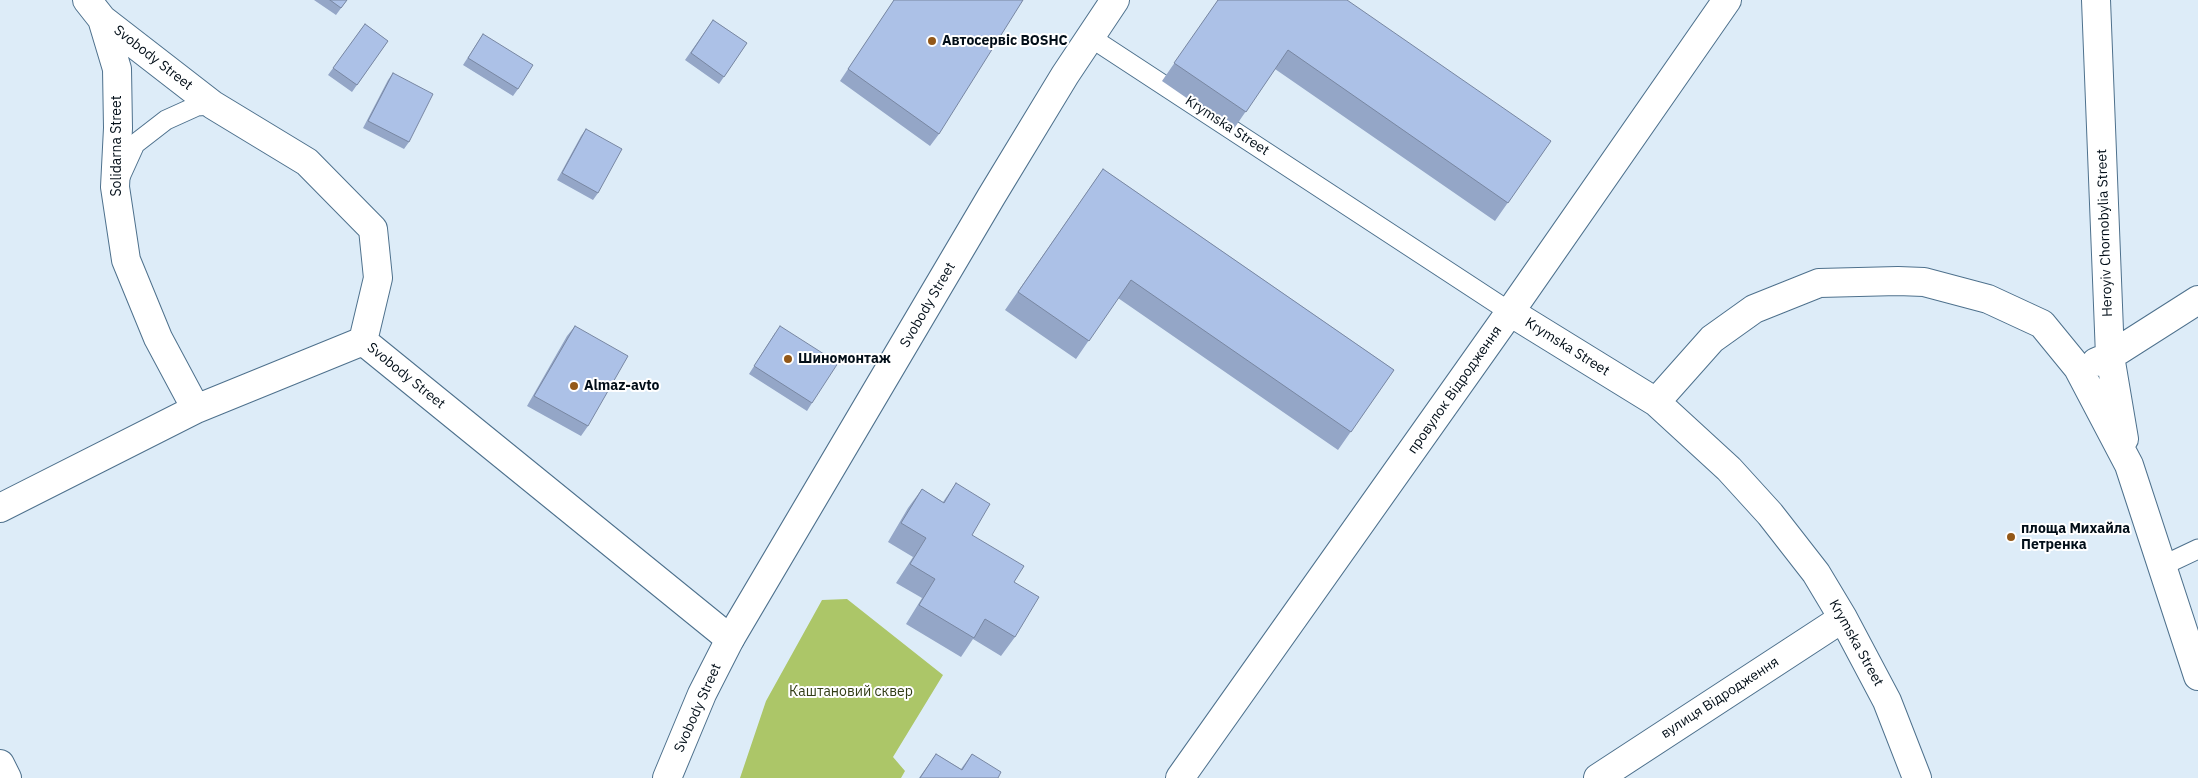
<!DOCTYPE html>
<html>
<head>
<meta charset="utf-8">
<style>
  body { margin:0 }
  canvas { display:block; background:#ddecf8 }
</style>
</head>
<body>
<canvas width="2198" height="778"></canvas>
<script>
const g = document.querySelector('canvas').getContext('2d');
g.lineJoin = 'round';
function fillPath(path, color) { g.fillStyle = color; g.fill(path, 'evenodd'); }
const poly = rows => new Path2D(rows.map(r => 'M' + r).join(''));
function stroke(path, color, width, dash) { g.strokeStyle = color; g.lineWidth = width; g.lineCap = dash ? 'butt' : 'round'; g.setLineDash(dash || []); g.stroke(path); }
function label(font, color, halo, rows, align = 'center') {
  g.font = font + ' "IBM Plex Sans",sans-serif'; g.lineWidth = 4; g.setLineDash([]); g.textBaseline = 'middle'; g.strokeStyle = halo; g.fillStyle = color; for (const [text, x, y, turn = 0] of rows) {
    g.save(); g.translate(x, y); g.rotate((+turn || 0) * Math.PI / 180); g.textAlign = isNaN(turn) ? turn : align; if (halo) g.strokeText(text, 0, 0); g.fillText(text, 0, 0); g.restore();
  }
}
fillPath(poly([
  [847,599,943,675,893,757,905,771,901,778,740,778,766,701,822,600]
]), '#acc668');
const service = poly([
  [1090,37,1510,312],
  [120,177,135,144,166,120,197,106,213,105],
  [2162,566,2198,549]
]);
const minor = poly([
  [87,0,102,19,213,105,307,162,373,229,378,278,363,341,730,639],
  [2096,0,2110,356,2124,439],
  [102,19,117,69,118,128,115,187,126,260,158,338,196,409],
  [1510,312,1656,402,1729,469,1770,514,1816,573,1843,618,1887,701,1917,778],
  [2096,362,2110,356,2198,300],
  [1656,402,1712,339,1754,309,1819,283,1898,281,1924,282,1988,299,2042,324,2078,368,2129,465,2198,676],
  [0,508,196,409,363,341],
  [0,764,7,778],
  [1180,778,1510,312,1727,0],
  [1598,778,1843,618]
]);
const tertiary = poly([
  [667,778,702,694,730,639,991,197,1065,75,1115,0]
]);
stroke(service, '#4e718d', 21);
stroke(minor, '#4e718d', 30);
stroke(tertiary, '#4e718d', 30);
stroke(service, '#fff', 19);
stroke(minor, '#fff', 28);
stroke(tertiary, '#fff', 28);
fillPath(poly([
  [314,0,347,0,336,15],
  [894,0,939,134,930,146,840,81],
  [1218,0,1551,141,1495,221,1275,69,1233,130,1162,81],
  [713,20,747,43,719,84,685,60],
  [365,24,388,41,352,92,328,75],
  [483,34,518,89,513,96,463,65],
  [393,73,409,142,404,149,363,128,388,80],
  [586,129,598,193,593,200,557,180,581,136],
  [1103,169,1394,370,1338,450,1118,298,1076,359,1005,310],
  [575,326,588,426,581,436,527,406,567,336],
  [775,333,812,403,807,411,749,374],
  [956,483,972,535,1014,582,1015,637,1001,656,973,639,961,657,906,624,922,598,896,583,913,557,888,542,908,508,922,489,943,502],
  [936,754,961,769,972,754,998,778,919,778]
]), '#94a6c7');
const building = poly([
  [330,0,347,0,341,8,330,0],
  [894,0,1023,0,939,134,848,69,894,0],
  [1218,0,1347,0,1551,141,1508,203,1288,50,1246,112,1174,63,1218,0],
  [713,20,747,43,724,77,691,53,713,20],
  [365,24,388,41,357,85,333,68,365,24],
  [483,34,533,65,518,89,468,58,483,34],
  [393,73,433,94,409,142,368,121,393,73],
  [586,129,622,149,598,193,562,173,586,129],
  [1103,169,1394,370,1351,432,1131,280,1089,341,1018,292,1103,169],
  [575,326,628,356,588,426,534,396,575,326],
  [780,326,838,363,812,403,754,366,780,326],
  [956,483,990,504,972,535,1024,566,1014,582,1039,597,1015,637,985,619,974,638,919,605,935,579,910,564,926,538,901,523,922,489,944,503,956,483],
  [936,754,962,770,972,754,1001,772,998,778,920,778,936,754]
]);
fillPath(building, '#acc1e7');
stroke(building, '#7887a2', 1);
for (const [x, y, r, color] of [
  [932,41,5,"#935818"],
  [788,359,5,"#935818"],
  [574,386,5,"#935818"],
  [2011,537,5,"#935818"]
]) { const dot = new Path2D(); dot.arc(x, y, r, 0, 2 * Math.PI); g.fillStyle = color; g.fill(dot); stroke(dot, '#fff', 2); }
label('bold 14px', '#020e18', '#fff', [
  ["Автосервіс BOSHC",942,41],
  ["Шиномонтаж",798,359],
  ["Almaz-avto",584,386],
  ["площа Михайла",2021,529],
  ["Петренка",2021,545]
], 'left');
label('14px', '#020e18', '#fff', [
  ["Svobody Street",153,58,38],
  ["Krymska Street",1227,126,33],
  ["Solidarna Street",117,146,-90],
  ["Heroyiv Chornobylia Street",2105,233,-92],
  ["Svobody Street",928,305,-60],
  ["Krymska Street",1567,347,32],
  ["Svobody Street",406,376,39],
  ["провулок Відродження",1455,390,-55],
  ["Krymska Street",1856,643,61],
  ["вулиця Відродження",1720,698,-33],
  ["Svobody Street",698,708,-66]
]);
label('14px', '#323d16', '#fff', [
  ["Каштановий сквер",851,692]
]);
</script>
</body>
</html>
